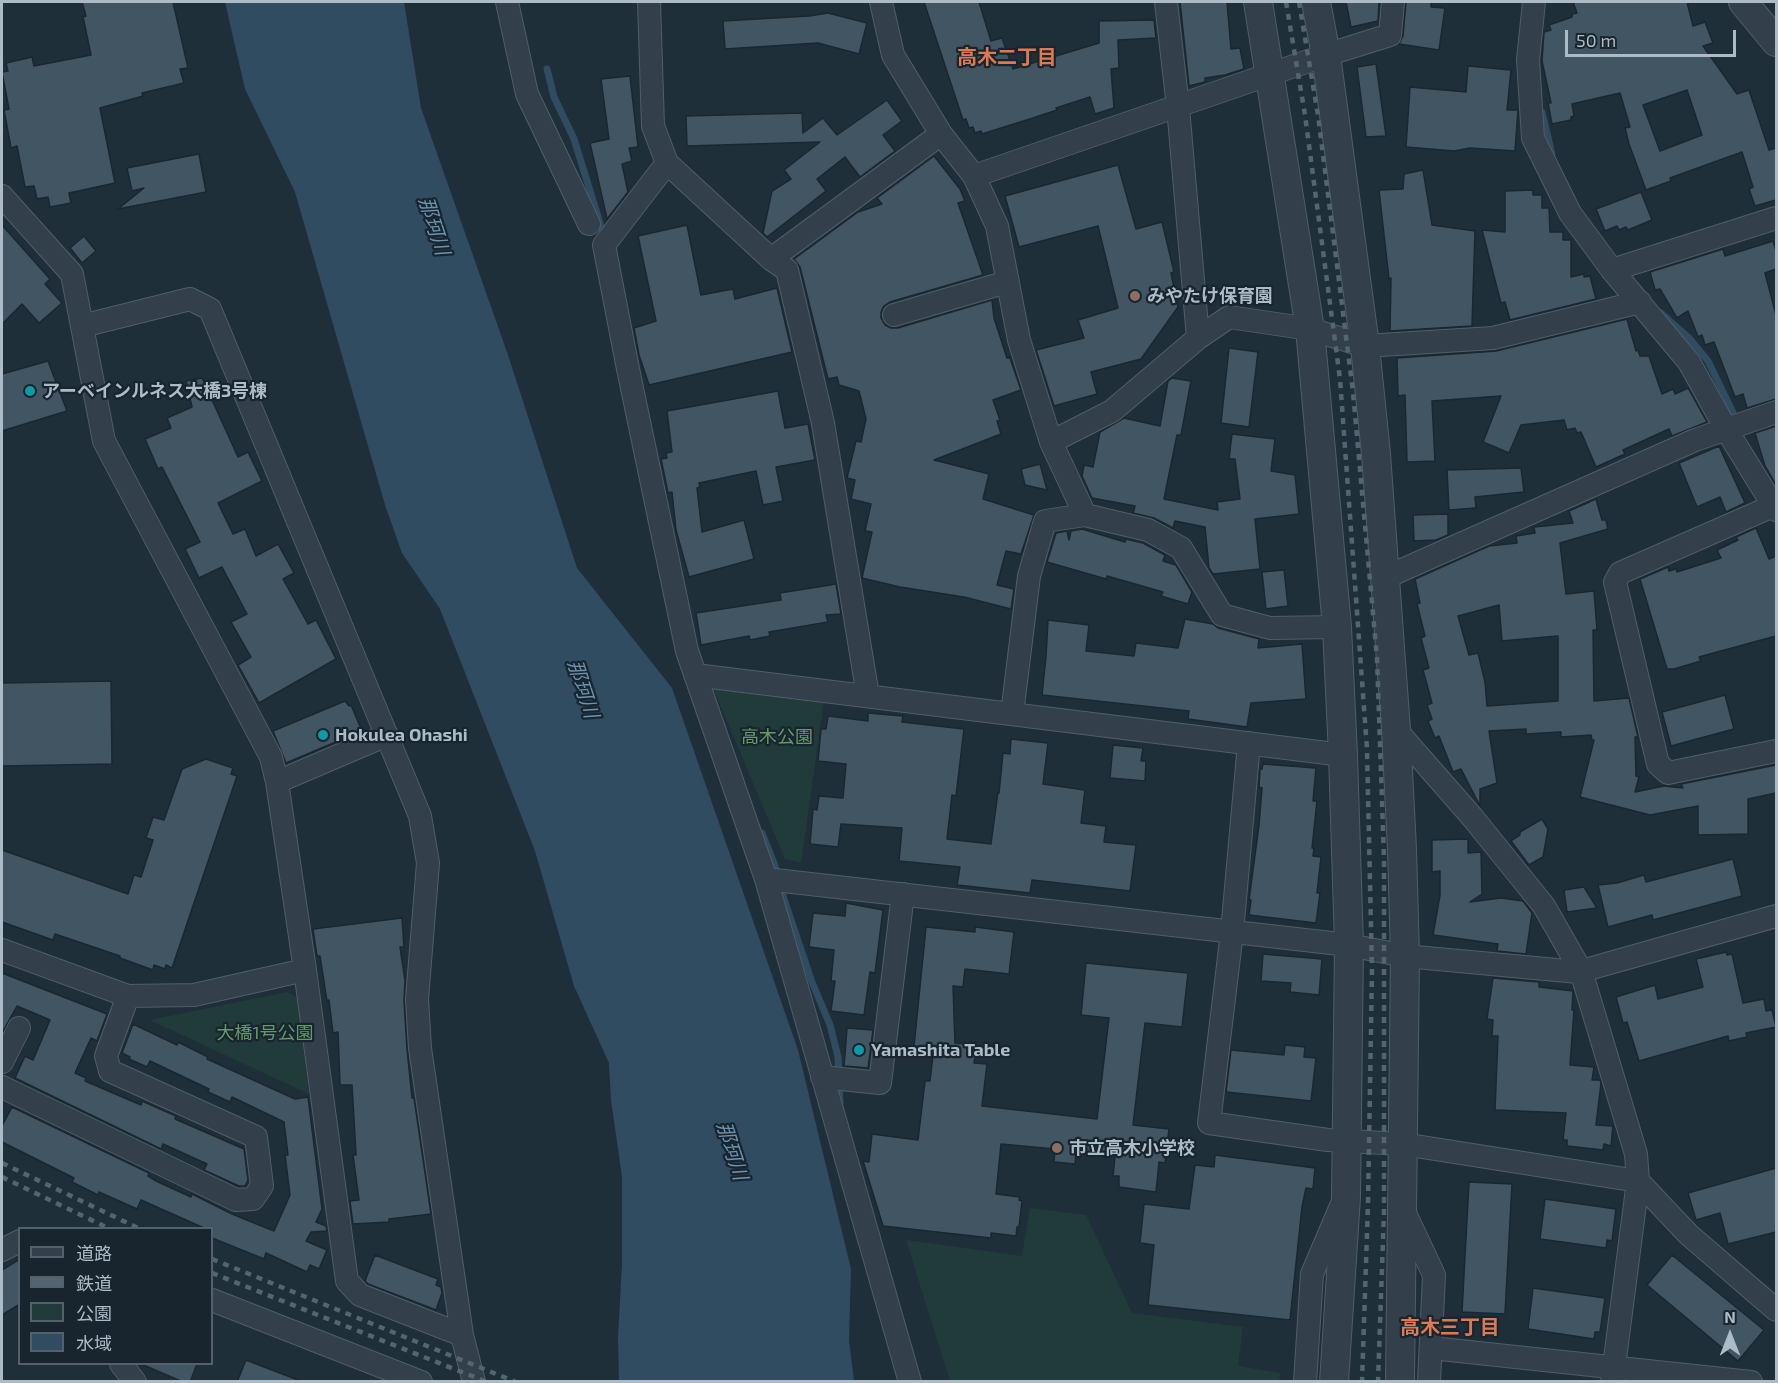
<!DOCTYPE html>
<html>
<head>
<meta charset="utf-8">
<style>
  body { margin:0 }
  #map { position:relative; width:1778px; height:1383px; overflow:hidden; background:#1f2f3a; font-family:"Exo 2","Noto Sans JP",sans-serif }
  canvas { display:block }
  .frame { position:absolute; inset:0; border:3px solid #adbbc7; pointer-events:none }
  .legend { position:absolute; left:18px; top:1227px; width:195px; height:138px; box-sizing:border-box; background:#18252f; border:2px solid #54616c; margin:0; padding:8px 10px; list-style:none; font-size:18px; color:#adbbc7 }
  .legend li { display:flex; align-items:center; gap:12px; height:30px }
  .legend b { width:30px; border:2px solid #54616c }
  .north { position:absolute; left:1700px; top:1305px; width:60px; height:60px; -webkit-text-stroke:4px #18252f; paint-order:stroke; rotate:0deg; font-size:16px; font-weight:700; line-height:24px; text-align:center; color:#adbbc7 }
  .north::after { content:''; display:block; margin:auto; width:21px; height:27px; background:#adbbc7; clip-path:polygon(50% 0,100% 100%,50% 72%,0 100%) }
  .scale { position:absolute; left:1565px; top:30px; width:171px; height:27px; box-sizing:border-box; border:3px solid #adbbc7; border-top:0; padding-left:8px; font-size:18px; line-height:21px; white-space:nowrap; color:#adbbc7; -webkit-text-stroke:4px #18252f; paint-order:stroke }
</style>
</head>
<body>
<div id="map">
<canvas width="1778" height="1383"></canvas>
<div class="frame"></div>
<ul class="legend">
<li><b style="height:8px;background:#33404b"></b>道路</li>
<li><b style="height:8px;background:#546572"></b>鉄道</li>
<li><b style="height:16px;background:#213b3b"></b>公園</li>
<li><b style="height:16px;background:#2f4c61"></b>水域</li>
</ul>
<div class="north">N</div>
<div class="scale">50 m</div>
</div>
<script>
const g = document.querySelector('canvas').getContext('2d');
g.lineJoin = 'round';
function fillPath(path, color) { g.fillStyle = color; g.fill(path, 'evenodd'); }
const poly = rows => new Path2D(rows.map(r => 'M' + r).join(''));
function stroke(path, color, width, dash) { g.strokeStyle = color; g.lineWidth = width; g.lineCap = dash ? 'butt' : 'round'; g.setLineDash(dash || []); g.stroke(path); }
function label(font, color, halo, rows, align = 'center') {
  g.font = font + ' "Exo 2","Noto Sans JP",sans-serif'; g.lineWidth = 4.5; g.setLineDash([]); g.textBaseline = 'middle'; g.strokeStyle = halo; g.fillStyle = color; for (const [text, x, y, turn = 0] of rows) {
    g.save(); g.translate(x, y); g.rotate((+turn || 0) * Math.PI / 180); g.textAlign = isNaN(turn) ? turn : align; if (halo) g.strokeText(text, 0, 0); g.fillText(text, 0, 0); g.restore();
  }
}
fillPath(poly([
  [713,688,824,700,801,863,785,859],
  [287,992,297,997,309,1094,150,1020],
  [1030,1208,1086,1215,1132,1313,1243,1327,1238,1366,1280,1373,1279,1381,950,1381,906,1240,1022,1256]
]), '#213b3b');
fillPath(poly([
  [225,2,404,2,421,108,508,355,577,568,672,688,798,1050,851,1269,849,1341,854,1381,619,1381,618,1338,622,1264,622,1177,611,1100,609,1063,574,986,535,851,440,609,402,553,385,505,295,192,245,89]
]), '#2f4c61');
stroke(poly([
  [547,69,554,97,574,139,604,236],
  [1542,112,1552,154],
  [1661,313,1689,338,1708,361,1738,423],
  [762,833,774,863,784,899,812,982,830,1025,838,1057,840,1103]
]), '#2f4c61', 7);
const building = poly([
  [82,2,173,2,188,68,180,69,184,83,142,93,143,96,100,108,115,183,69,193,71,203,50,207,48,197,37,199,34,186,25,187,17,146,11,148,4,110,9,109,2,72,8,71,6,63,32,57,34,66,91,55,83,17,86,16,82,2],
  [924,2,979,2,991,41,1002,38,1013,69,1099,43,1099,21,1154,20,1156,38,1118,40,1119,68,1111,69,1114,108,1095,114,1090,97,1056,108,1057,110,1033,118,982,134,981,131,975,133,973,127,969,128,966,119,963,120,924,2],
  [1180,2,1227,2,1231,49,1240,48,1244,69,1225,75,1205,78,1205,82,1189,86,1180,2],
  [1346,2,1379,2,1378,21,1351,27,1346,2],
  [1406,2,1431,2,1431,7,1445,8,1439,50,1399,44,1403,36,1406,2],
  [1573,2,1687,2,1693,26,1705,22,1713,43,1703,46,1737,94,1749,90,1769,150,1776,148,1776,200,1755,206,1749,189,1753,187,1742,152,1670,178,1671,181,1646,190,1629,144,1625,128,1630,127,1620,93,1572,104,1574,116,1571,117,1571,120,1552,124,1548,103,1551,103,1542,61,1544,32,1551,30,1549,25,1572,17,1572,14,1577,13,1573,2],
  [1687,90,1702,135,1660,151,1643,105,1687,90],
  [828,13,867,23,859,54,818,43,725,49,723,21,809,16,828,13],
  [1376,64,1386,136,1366,137,1357,67,1376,64],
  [1468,66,1511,70,1507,110,1518,110,1515,151,1470,148,1454,151,1406,147,1410,87,1466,92,1468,66],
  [630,76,638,147,629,148,632,161,622,164,628,192,607,219,590,143,609,139,601,79,630,76],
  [887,100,902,121,883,135,895,151,860,177,845,157,817,179,826,191,767,237,763,233,772,191,791,179,784,170,820,142,687,146,686,116,802,113,803,133,823,118,837,135,887,100],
  [199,154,206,192,118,209,144,188,132,191,127,168,199,154],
  [934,156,960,189,965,201,958,203,983,275,890,302,884,306,881,312,881,318,885,325,891,328,898,328,992,300,994,318,1007,358,1010,358,1021,390,993,400,1000,420,997,421,1001,434,934,460,989,474,983,499,1034,515,1021,554,1006,551,997,585,1014,589,1011,609,964,597,900,587,862,578,872,532,865,531,871,504,851,499,855,480,847,478,856,441,861,442,866,419,859,391,839,385,837,377,828,379,800,267,794,259,858,212,882,204,877,198,934,156],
  [1118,165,1136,229,1162,222,1174,272,1171,273,1178,307,1141,359,1091,372,1097,394,1054,406,1036,350,1084,338,1078,320,1118,308,1098,226,1019,247,1005,196,1118,165],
  [1423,170,1432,225,1475,231,1472,326,1390,331,1391,278,1389,279,1379,190,1403,189,1404,174,1423,170],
  [1533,190,1533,195,1542,195,1542,208,1549,208,1550,232,1563,232,1563,240,1571,240,1571,277,1584,274,1584,277,1590,276,1596,299,1510,320,1505,302,1501,303,1482,230,1505,232,1505,191,1533,190],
  [1641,192,1652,220,1628,230,1626,227,1619,230,1617,226,1605,231,1596,209,1641,192],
  [2,225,50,279,45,284,62,303,39,323,22,304,2,324,2,225],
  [687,225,701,295,733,289,735,299,777,288,792,352,649,385,639,355,634,328,656,321,638,236,687,225],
  [84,236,96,251,82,263,70,248,84,236],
  [1773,241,1776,251,1776,269,1765,273,1776,315,1776,399,1747,408,1743,394,1735,397,1714,342,1705,345,1702,335,1698,337,1688,311,1677,318,1660,289,1655,290,1650,272,1723,249,1725,256,1773,241],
  [1627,319,1636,351,1638,350,1640,356,1649,356,1662,394,1673,389,1675,394,1688,388,1707,422,1672,436,1669,429,1623,450,1625,454,1596,467,1581,432,1577,433,1575,428,1567,430,1564,420,1521,425,1509,453,1483,442,1501,396,1432,401,1435,461,1407,462,1405,395,1398,396,1397,358,1496,351,1627,319],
  [1229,348,1258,352,1249,427,1221,423,1229,348],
  [48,361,67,411,2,431,2,374,48,361],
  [202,378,238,457,248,452,262,481,218,503,233,534,245,529,256,556,278,544,294,573,283,579,308,624,316,620,336,659,259,703,238,665,251,657,231,622,247,614,222,567,199,578,185,549,200,542,162,467,158,469,145,439,171,428,167,418,192,407,186,381,202,378],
  [1172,378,1191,381,1181,435,1177,435,1164,499,1218,510,1217,502,1240,499,1235,459,1229,459,1232,434,1275,439,1271,471,1295,475,1299,514,1255,519,1260,569,1213,574,1209,568,1205,527,1175,521,1173,528,1154,518,1133,513,1135,506,1092,498,1082,476,1084,465,1093,467,1100,432,1124,418,1160,426,1168,381,1172,378],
  [778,391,785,428,808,424,815,460,776,467,783,501,763,505,756,471,699,483,700,487,697,488,702,532,744,520,754,559,689,577,676,530,672,492,668,493,661,459,667,458,666,453,672,452,667,411,778,391],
  [1776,426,1776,485,1765,466,1755,433,1776,426],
  [1719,446,1745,503,1726,512,1720,497,1697,507,1679,463,1719,446],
  [1040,464,1047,490,1025,485,1021,469,1040,464],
  [1521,468,1524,492,1475,497,1476,508,1449,510,1447,470,1521,468],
  [1596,499,1602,520,1606,520,1608,529,1560,543,1566,594,1594,591,1597,630,1593,630,1594,701,1629,698,1638,737,1635,737,1636,776,1639,777,1635,792,1664,786,1683,788,1681,784,1776,765,1776,793,1748,799,1748,834,1698,835,1698,806,1650,815,1580,797,1594,740,1592,740,1591,735,1561,737,1561,732,1526,734,1526,729,1489,731,1497,783,1480,789,1480,806,1461,769,1453,772,1439,736,1435,738,1428,721,1432,719,1427,705,1432,703,1423,670,1429,668,1421,638,1425,636,1417,604,1420,603,1415,579,1489,546,1517,543,1516,536,1535,533,1534,527,1573,523,1569,511,1596,499],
  [1499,605,1502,641,1558,636,1558,701,1487,706,1485,682,1478,653,1469,655,1458,616,1499,605],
  [1448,514,1448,535,1436,540,1414,541,1413,515,1448,514],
  [1756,528,1769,559,1776,556,1776,636,1699,657,1701,661,1674,669,1667,669,1640,579,1668,567,1669,571,1676,569,1677,572,1721,558,1717,550,1738,540,1736,537,1756,528],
  [1082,529,1125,542,1126,539,1143,543,1165,555,1163,561,1176,565,1192,592,1188,604,1161,596,1163,592,1107,576,1106,579,1047,562,1056,533,1067,531,1069,540,1071,531,1082,529],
  [1284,570,1288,606,1266,609,1262,572,1284,570],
  [836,584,841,614,826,615,828,622,769,632,770,636,750,640,749,636,701,645,696,613,781,600,780,593,836,584],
  [1185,619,1213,624,1218,628,1259,639,1258,648,1302,644,1306,699,1251,703,1247,727,1188,719,1189,711,1042,695,1046,656,1048,620,1089,625,1086,651,1134,656,1136,643,1178,648,1185,619],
  [111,681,112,764,2,766,2,683,111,681],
  [1725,695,1734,729,1671,746,1662,712,1725,695],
  [345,701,349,706,351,705,362,731,286,763,273,731,345,701],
  [868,713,903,716,902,722,964,729,956,796,952,795,947,839,991,844,998,792,999,793,1003,753,1010,754,1011,739,1048,743,1043,784,1085,790,1081,823,1106,826,1104,842,1136,845,1130,891,1032,880,1030,893,957,885,960,867,899,861,902,828,841,824,838,847,810,844,813,809,817,810,819,796,843,798,846,764,818,761,821,729,826,729,828,716,868,721,868,713],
  [1113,745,1143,748,1141,761,1146,761,1145,781,1110,778,1113,745],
  [206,759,233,768,231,774,237,776,172,968,166,965,165,969,154,965,153,970,120,958,120,956,55,934,53,940,2,922,2,850,128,894,134,875,141,877,153,840,146,838,153,817,164,820,182,769,206,759],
  [1263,764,1316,768,1313,801,1317,801,1312,848,1314,848,1313,856,1321,857,1317,893,1320,893,1316,923,1249,915,1251,900,1249,900,1259,825,1262,788,1259,787,1260,769,1262,769,1263,764],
  [1542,819,1548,829,1543,857,1529,865,1511,841,1520,835,1520,832,1542,819],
  [1468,839,1468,853,1481,852,1482,894,1470,902,1501,898,1523,901,1532,913,1526,954,1497,951,1498,944,1433,935,1440,895,1440,871,1432,872,1432,840,1468,839],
  [1733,859,1742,896,1653,920,1652,915,1608,927,1598,885,1617,883,1644,875,1646,882,1733,859],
  [1584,887,1597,908,1567,912,1564,890,1584,887],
  [846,903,883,910,875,973,870,972,864,1015,831,1011,835,981,831,981,834,950,809,947,813,913,845,916,846,903],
  [402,918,404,947,400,947,405,981,404,1000,407,1049,412,1098,414,1098,431,1214,389,1219,389,1222,353,1224,350,1201,359,1200,353,1155,356,1155,352,1085,340,1085,338,1032,333,1033,329,1000,327,1001,320,956,317,956,313,929,402,918],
  [926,927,975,932,975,927,1014,932,1009,974,965,969,963,987,953,986,955,1043,976,1045,974,1063,987,1064,982,1106,1097,1119,1109,1018,1081,1015,1086,963,1188,973,1182,1027,1145,1023,1133,1125,1169,1129,1165,1163,1159,1162,1156,1192,1119,1187,1119,1176,1113,1176,1115,1156,1076,1152,1075,1164,1054,1162,1055,1149,1001,1144,996,1194,1020,1197,1019,1200,1022,1201,1019,1227,1017,1227,1016,1236,991,1233,991,1238,883,1226,863,1161,869,1162,872,1134,918,1140,925,1081,930,1081,934,1047,914,1046,926,927],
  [1726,952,1727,955,1732,954,1743,1003,1764,999,1766,1011,1772,1010,1776,1027,1746,1033,1747,1037,1729,1041,1728,1036,1639,1061,1627,1022,1623,1023,1616,997,1655,985,1658,999,1703,987,1696,959,1726,952],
  [1263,954,1322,959,1319,995,1290,992,1291,983,1261,981,1263,954],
  [2,973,107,1014,97,1041,91,1038,75,1073,86,1078,85,1081,141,1105,142,1101,176,1116,175,1119,244,1149,248,1180,245,1186,239,1186,204,1170,207,1164,163,1144,161,1149,15,1078,25,1056,33,1060,50,1020,17,1006,2,1033,2,973],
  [1493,978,1539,982,1539,987,1573,991,1572,1010,1574,1010,1570,1065,1594,1067,1592,1080,1600,1080,1601,1083,1596,1125,1613,1126,1611,1146,1604,1144,1603,1150,1567,1146,1567,1140,1563,1140,1566,1113,1495,1110,1498,1036,1492,1036,1493,1020,1487,1019,1493,978],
  [133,1024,177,1045,178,1042,208,1057,207,1059,295,1099,308,1097,322,1209,316,1222,326,1226,327,1231,311,1232,306,1241,327,1250,319,1269,310,1265,307,1272,266,1253,264,1259,212,1238,212,1228,204,1228,141,1200,137,1209,99,1192,98,1195,72,1182,74,1178,2,1142,2,1126,12,1107,149,1173,148,1176,156,1181,191,1197,192,1194,232,1214,274,1231,290,1195,285,1155,288,1155,284,1122,232,1097,230,1102,208,1092,209,1089,150,1061,147,1067,129,1059,130,1057,122,1053,133,1024],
  [847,1028,873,1030,868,1068,844,1066,847,1028],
  [1285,1045,1305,1047,1304,1057,1316,1058,1311,1101,1226,1092,1231,1050,1284,1055,1285,1045],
  [1215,1155,1315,1168,1313,1189,1306,1188,1302,1207,1290,1320,1148,1305,1154,1245,1140,1243,1144,1204,1189,1209,1195,1165,1214,1167,1215,1155],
  [1776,1168,1776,1232,1728,1244,1720,1213,1696,1220,1688,1193,1776,1168],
  [1469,1182,1512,1184,1505,1314,1462,1312,1469,1182],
  [1545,1199,1616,1209,1612,1241,1607,1240,1606,1248,1540,1239,1545,1199],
  [375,1255,438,1279,436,1285,441,1287,442,1293,436,1310,368,1284,365,1281,375,1255],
  [1672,1255,1764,1330,1738,1361,1647,1285,1672,1255],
  [20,1259,20,1304,2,1315,2,1270,20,1259],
  [1533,1288,1605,1298,1600,1332,1595,1332,1594,1339,1528,1329,1533,1288],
  [246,1360,298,1380,297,1382,237,1382,246,1360],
  [141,1364,197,1364,190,1382,183,1382,141,1364]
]);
fillPath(building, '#425562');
stroke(building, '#1a2731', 1.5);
const minor = poly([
  [507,2,527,94,589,224],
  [649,2,653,126,667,163,771,259,787,270,823,423,868,696],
  [881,2,893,55,941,134,974,176,997,226,1019,340,1051,442,1085,515,1148,530,1181,548,1222,615,1270,628,1337,627],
  [1166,2,1178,107,1198,338],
  [1534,2,1528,60,1533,138,1570,213,1612,270,1689,362,1726,429,1776,510],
  [667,163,604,245,628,369,687,651,766,879,910,1382],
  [974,176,1326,55,1390,35,1393,2],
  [2,196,72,274,104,441,271,757,277,782,305,970,347,1281,360,1295,462,1335,474,1382],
  [771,259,941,134],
  [1612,270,1776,218],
  [894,315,1007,282],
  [82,326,190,299,210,309,420,816,428,863,417,999,420,1048,462,1335],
  [1051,442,1112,411,1198,338,1229,317,1310,329,1365,346,1493,338,1640,302],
  [1773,506,1620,573,1615,582,1658,764,1668,773,1776,751],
  [1384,578,1695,440,1776,412],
  [695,675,1343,755],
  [1012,714,1029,576,1045,521,1085,515],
  [1396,730,1473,818,1544,906,1581,971,1636,1154,1638,1181,1612,1382],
  [1249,743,1232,932,1209,1123,1328,1140,1403,1144,1638,1181,1688,1234,1776,1310],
  [277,782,387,735],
  [766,879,1349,945,1405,956,1578,972,1776,916],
  [2,950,128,996,194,995,305,970],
  [2,1062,19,1028],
  [822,1077,880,1083,903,894],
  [2,1087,236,1200,253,1199,262,1186,256,1137,110,1071,106,1056,128,996],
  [1403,1209,1434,1275,1429,1382],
  [2,1250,20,1241],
  [212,1300,421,1382],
  [1431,1348,1751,1382],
  [121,1364,135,1382],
  [1305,1382,1312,1274,1341,1206]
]);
const tertiary = poly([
  [1258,2,1310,329,1337,627,1343,755,1349,945,1346,1197,1334,1382],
  [1316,2,1326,55,1365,346,1376,454,1396,730,1402,849,1405,956,1400,1382],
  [1743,2,1776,42]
]);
stroke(minor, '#505e68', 24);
stroke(tertiary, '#505e68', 30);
stroke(minor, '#33404b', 22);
stroke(tertiary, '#33404b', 28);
stroke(poly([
  [1286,2,1305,115,1340,379,1367,749,1372,971,1368,1204,1362,1382],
  [1299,2,1318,115,1353,392,1377,658,1384,858,1384,1211,1378,1382],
  [2,1163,138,1228],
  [2,1177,108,1228],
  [212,1259,516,1382],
  [212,1273,487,1382]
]), '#546572', 4.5, [6, 6]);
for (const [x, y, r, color] of [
  [1135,296,6,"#8d6e63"],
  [30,391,6,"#0f9aa8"],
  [323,735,6,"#0f9aa8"],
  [859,1050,6,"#0f9aa8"],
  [1057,1148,6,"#8d6e63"]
]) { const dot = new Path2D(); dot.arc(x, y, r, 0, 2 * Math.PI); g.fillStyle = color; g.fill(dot); stroke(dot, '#18252f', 2); }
label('bold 18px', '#adbbc7', '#18252f', [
  ["みやたけ保育園",1147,296],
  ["アーベインルネス大橋3号棟",42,391],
  ["Hokulea Ohashi",335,735],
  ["Yamashita Table",871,1050],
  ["市立高木小学校",1069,1148]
], 'left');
label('18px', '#639a67', '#18252f', [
  ["高木公園",777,737],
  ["大橋1号公園",265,1033]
]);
label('bold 20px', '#dc7a53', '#18252f', [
  ["高木二丁目",1007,57],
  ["高木三丁目",1450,1327]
]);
label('italic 20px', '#6b92ae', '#18252f', [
  ["那珂川",434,226,72],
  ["那珂川",583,689,72],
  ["那珂川",732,1151,72]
]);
</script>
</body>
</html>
